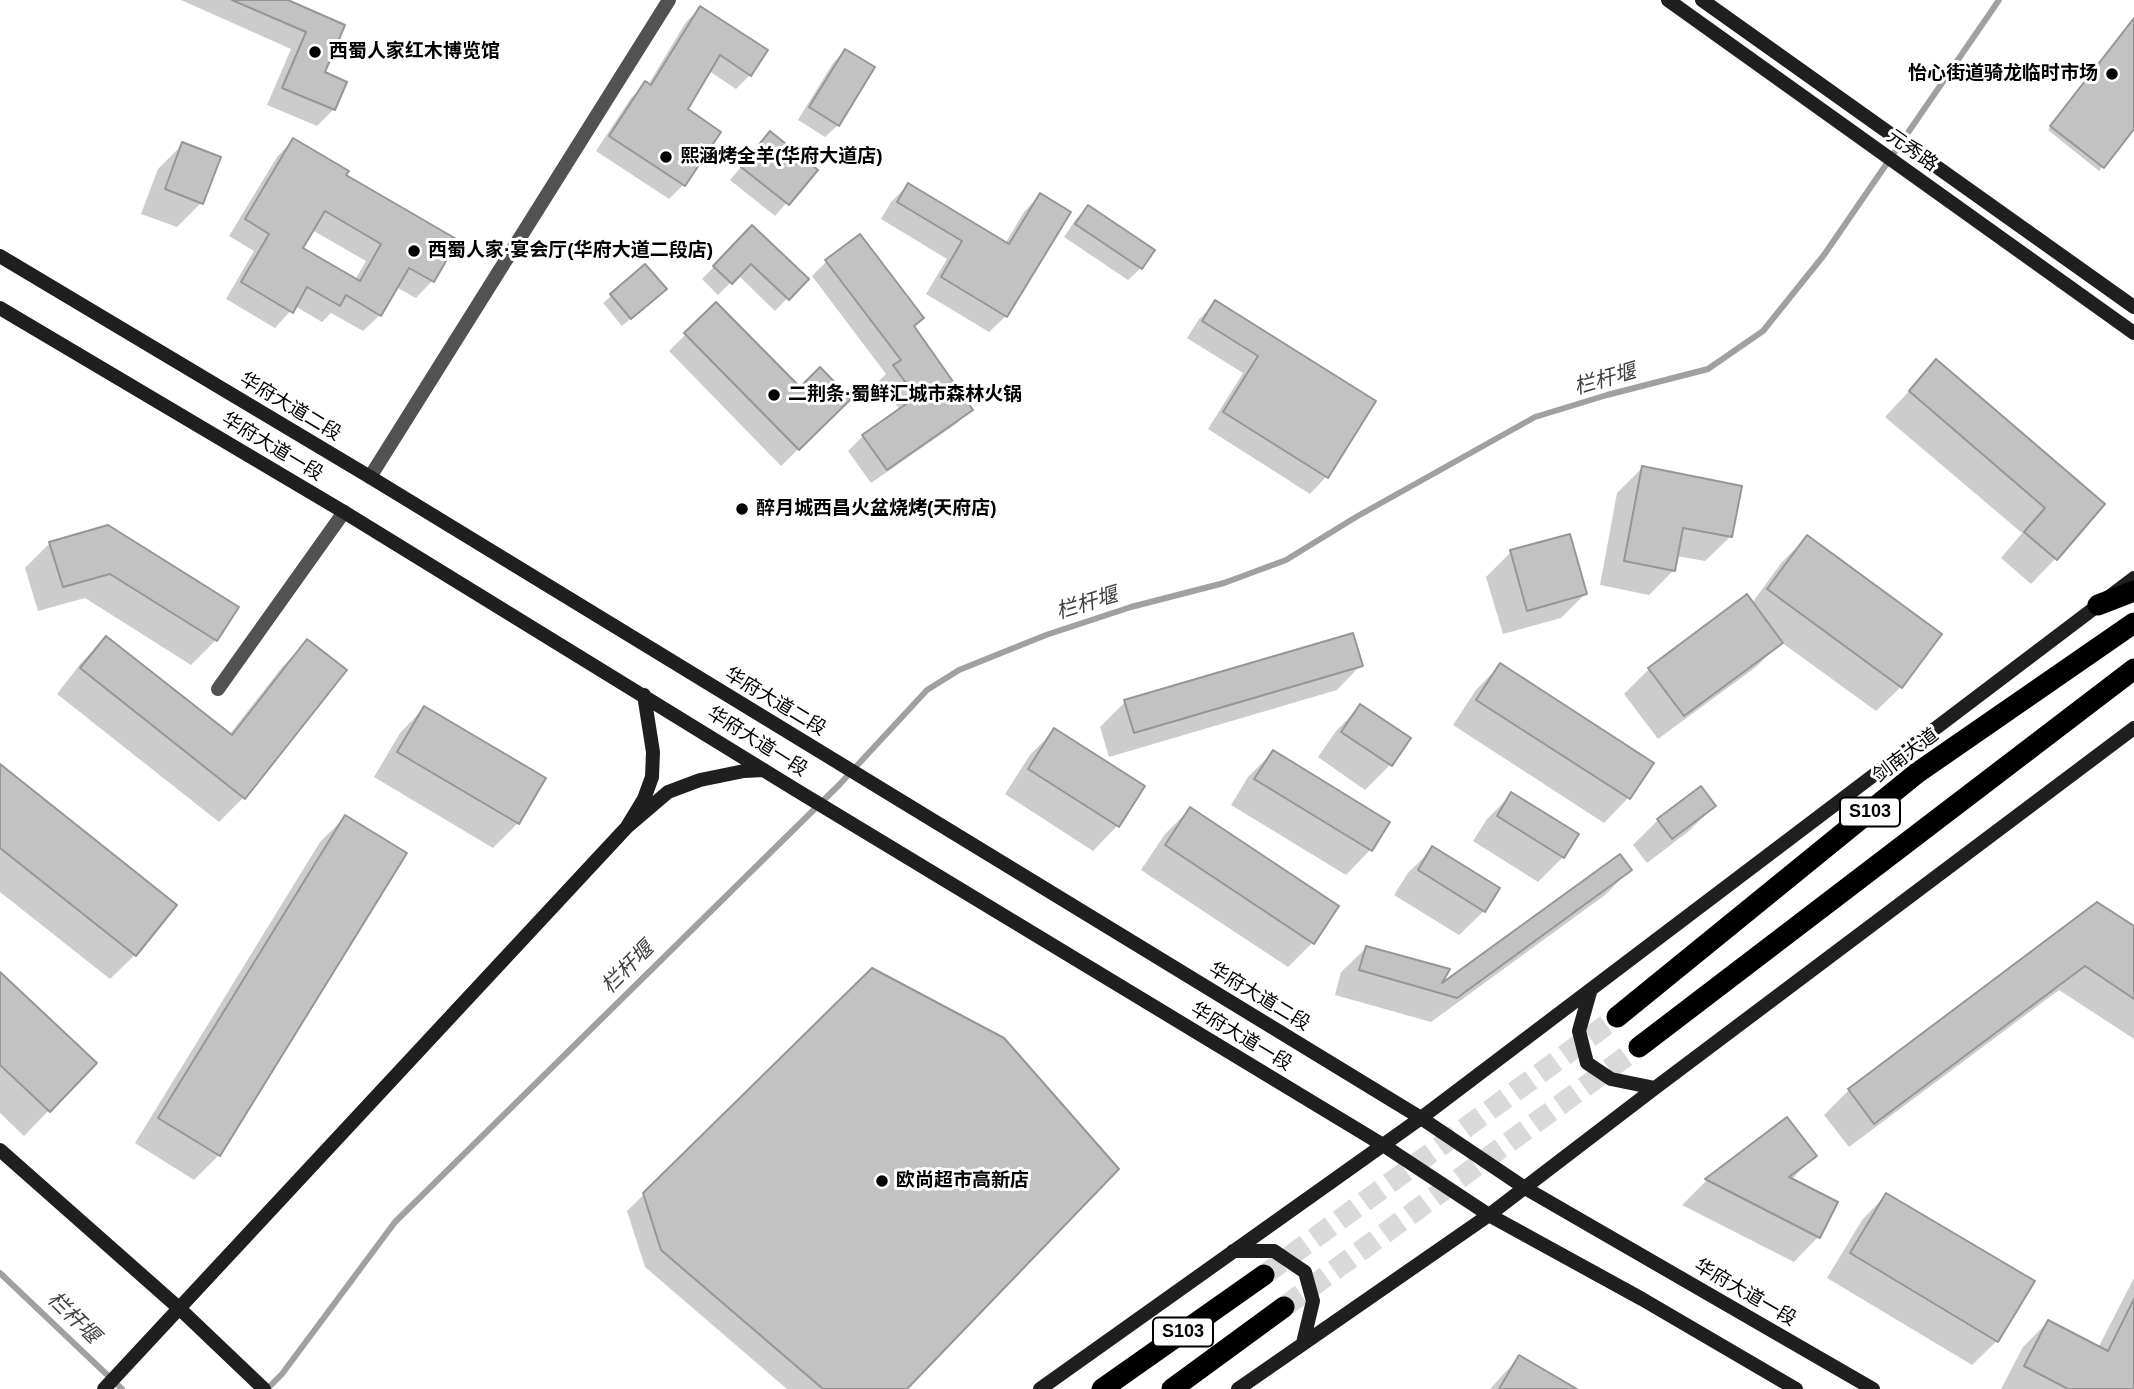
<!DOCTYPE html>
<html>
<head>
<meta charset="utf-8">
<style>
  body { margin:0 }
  canvas { display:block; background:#fff }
</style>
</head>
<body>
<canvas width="2134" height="1389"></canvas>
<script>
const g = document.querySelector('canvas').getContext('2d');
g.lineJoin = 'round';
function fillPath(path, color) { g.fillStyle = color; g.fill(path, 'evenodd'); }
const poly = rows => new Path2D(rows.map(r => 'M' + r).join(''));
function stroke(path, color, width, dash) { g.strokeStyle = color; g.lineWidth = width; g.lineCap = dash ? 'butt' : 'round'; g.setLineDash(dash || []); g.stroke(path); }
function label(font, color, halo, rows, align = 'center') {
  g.font = font + ' Helvetica,"Noto Sans SC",sans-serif'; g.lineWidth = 6; g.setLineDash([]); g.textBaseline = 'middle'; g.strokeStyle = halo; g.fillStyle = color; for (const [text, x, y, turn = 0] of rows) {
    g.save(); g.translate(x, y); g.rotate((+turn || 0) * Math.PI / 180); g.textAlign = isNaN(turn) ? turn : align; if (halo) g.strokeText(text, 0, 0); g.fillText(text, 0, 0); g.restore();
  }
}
fillPath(poly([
  [181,0,283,0,343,25,323,73,345,83,334,109,317,126,267,105,291,49],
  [700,8,750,75,736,89,709,71,685,110,719,132,683,185,669,199,596,151,631,98,645,84,648,85,686,22],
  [2134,24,2134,127,2099,171,2048,130,2129,26],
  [845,51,873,68,838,125,825,137,798,120,833,63],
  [770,133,815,170,775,216,730,180],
  [293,140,344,176,455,241,432,281,416,298,396,287,380,315,363,331,331,313,322,322,295,306,275,328,226,299,254,251,229,236,277,157],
  [312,230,366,261,355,280,301,248],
  [183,144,201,203,177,227,141,214,158,169],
  [908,185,1005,244,1024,212,1040,195,1006,316,989,332,926,294,947,259,881,219,891,202],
  [1088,207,1141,268,1128,280,1064,237,1076,219],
  [752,227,806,279,775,311,738,275,718,295,702,279],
  [827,261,913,327,971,410,956,424,871,483,848,451,863,436,900,410,879,381,886,374,812,276],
  [645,266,657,296,622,326,603,303],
  [1216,303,1374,402,1326,477,1310,494,1208,429,1243,373,1187,338,1199,319],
  [716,304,800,389,849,399,781,466,669,351],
  [1936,362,2103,504,2055,559,2031,584,2001,558,2022,533,1885,417],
  [1642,468,1730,537,1705,561,1676,556,1674,570,1649,595,1600,585,1617,493],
  [108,526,216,640,191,665,85,598,38,611,25,568,50,543],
  [1807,537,1901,687,1876,711,1781,642,1756,667,1658,739,1624,694,1649,669,1752,603,1782,562],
  [1511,552,1586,593,1561,618,1503,634,1486,577],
  [106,638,229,735,283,666,308,641,244,797,219,822,57,694,81,663],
  [1361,665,1337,690,1109,757,1100,727,1125,702],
  [1500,665,1651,763,1628,798,1604,823,1453,725,1476,690],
  [1360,706,1408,739,1390,765,1365,790,1318,757,1336,731],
  [424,708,518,823,493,848,374,777,400,733],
  [1055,730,1143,787,1117,826,1093,851,1005,794,1030,755],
  [1273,752,1387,823,1370,850,1346,875,1231,805,1248,777],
  [0,766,135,955,110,979,0,892],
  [1701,789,1714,806,1689,831,1647,863,1633,845,1658,820],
  [1512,794,1563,857,1538,882,1473,841,1487,819],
  [1190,809,1313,942,1288,967,1141,870,1165,834],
  [345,817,219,1155,194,1180,135,1143,320,842],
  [1433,848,1484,911,1459,935,1394,895,1408,873],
  [1630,870,1605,895,1431,1022,1335,995,1341,972,1366,948,1436,990],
  [2134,928,2134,1039,2059,990,1849,1147,1824,1115,1849,1090],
  [873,970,904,1389,787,1389,645,1267,627,1211],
  [0,974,95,1063,24,1136,0,1113],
  [1787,1119,1815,1156,1791,1180,1818,1237,1794,1262,1682,1205,1706,1181],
  [1886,1195,1997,1341,1972,1365,1827,1278,1862,1220],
  [2134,1278,2134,1389,2001,1389,2023,1347,2048,1322,2098,1348],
  [1519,1357,1574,1389,1490,1389]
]), '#0003');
stroke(poly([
  [0,1273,122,1389],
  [267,1389,282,1374,395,1222,839,785,927,690,959,670,1046,635,1131,607,1224,583,1286,560,1356,517,1535,417,1607,395,1708,369,1763,331,1824,255,1999,0]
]), '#a0a0a0', 6);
const building = poly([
  [232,0,288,0,345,25,325,72,347,82,335,110,282,88,306,32,232,0],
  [700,6,768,50,751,76,720,55,688,109,721,132,685,186,609,136,645,81,651,85,700,6],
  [2134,18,2134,129,2104,168,2050,126,2134,18],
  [845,49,875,67,839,126,809,107,845,49],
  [770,131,818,170,789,205,741,167,770,131],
  [293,138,349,171,346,175,458,240,434,282,409,268,381,316,346,295,340,306,307,287,293,313,241,282,269,234,245,219,293,138],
  [325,211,381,244,360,281,303,248,325,211],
  [182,142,221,157,203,204,165,189,182,142],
  [908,183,1009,244,1040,193,1071,212,1007,317,941,277,962,241,897,202,908,183],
  [1088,205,1155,250,1142,269,1075,224,1088,205],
  [752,225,809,279,789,300,751,264,732,284,713,266,752,225],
  [860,234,924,318,914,326,973,410,887,470,862,435,916,397,893,365,901,360,825,260,860,234],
  [645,264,667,289,631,319,610,294,645,264],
  [1215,300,1376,401,1328,478,1223,412,1258,356,1202,321,1215,300],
  [716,302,800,387,820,367,851,399,799,450,684,333,716,302],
  [1936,359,2105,504,2057,560,2024,532,2045,508,1909,391,1936,359],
  [1642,466,1742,486,1732,537,1683,528,1675,571,1624,561,1642,466],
  [108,525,239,607,217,641,110,574,63,587,49,542,108,525],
  [1570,534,1587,594,1527,611,1510,550,1570,534],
  [1807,535,1942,634,1902,688,1767,589,1807,535],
  [1747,594,1783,643,1684,716,1648,668,1747,594],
  [1353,633,1363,666,1134,733,1124,700,1353,633],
  [106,636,232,735,307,639,347,670,245,799,80,668,106,636],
  [1500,663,1654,763,1630,799,1476,700,1500,663],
  [1360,704,1411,738,1392,766,1341,732,1360,704],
  [424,706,546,778,519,824,397,752,424,706],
  [1054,728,1145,786,1119,827,1028,769,1054,728],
  [1273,750,1390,822,1372,851,1254,779,1273,750],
  [0,764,177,905,136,956,0,848,0,764],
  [1701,786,1716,806,1672,839,1657,819,1701,786],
  [1511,792,1579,834,1564,858,1497,816,1511,792],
  [1190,807,1339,906,1314,944,1165,845,1190,807],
  [345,815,407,853,220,1156,158,1118,345,815],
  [1432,846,1500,888,1485,912,1418,870,1432,846],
  [1620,854,1632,870,1457,998,1359,970,1366,946,1450,969,1442,983,1620,854],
  [2097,902,2134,926,2134,999,2085,966,1874,1124,1848,1089,2097,902],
  [872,968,1004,1038,1119,1169,907,1389,823,1389,661,1250,643,1193,872,968],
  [0,972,97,1063,50,1112,0,1065,0,972],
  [1787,1117,1817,1156,1789,1177,1838,1202,1820,1238,1705,1179,1787,1117],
  [1886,1193,2035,1281,1998,1342,1850,1253,1886,1193],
  [2134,1299,2134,1389,2068,1389,2024,1366,2048,1320,2108,1351,2134,1299],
  [1519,1355,1577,1389,1499,1389,1519,1355]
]);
fillPath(building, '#c2c2c2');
stroke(building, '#969696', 2);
stroke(poly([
  [1264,1275,1617,1017],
  [1284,1307,1639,1047]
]), '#d9d9d9', 21, [21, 10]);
stroke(poly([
  [370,477,669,0],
  [218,689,344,512]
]), '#525252', 14);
stroke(poly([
  [1668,0,2134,333],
  [1702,0,2134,307],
  [0,256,370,477,1421,1118,1525,1188,1873,1389],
  [0,308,344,512,796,790,1383,1145,1489,1215,1642,1299,1796,1389],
  [644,695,653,752,652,777,644,799,627,827,668,792,700,780,744,771,764,770],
  [1590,992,1579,1031,1587,1063,1611,1079,1655,1088],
  [0,1150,180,1309,264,1389],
  [1233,1251,1274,1251,1305,1272,1313,1301,1303,1343],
  [104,1389,627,827],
  [1040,1389,1421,1118,2134,578],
  [1238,1389,1489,1215,1655,1088,2134,728]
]), '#1f1f1f', 14);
stroke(poly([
  [2098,605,2134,591],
  [1617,1017,1917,773,2134,623],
  [1639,1047,2134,669],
  [1102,1389,1264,1275],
  [1172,1389,1284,1307]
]), '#000', 21);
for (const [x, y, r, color] of [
  [315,52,7,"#000"],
  [2112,74,7,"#000"],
  [666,157,7,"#000"],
  [414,251,7,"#000"],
  [774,395,7,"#000"],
  [742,509,7,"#000"],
  [882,1181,7,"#000"]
]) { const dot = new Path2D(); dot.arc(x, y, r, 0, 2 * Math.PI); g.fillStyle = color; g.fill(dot); stroke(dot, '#fff', 2.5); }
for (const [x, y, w] of [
  [1870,812,60],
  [1183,1332,60]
]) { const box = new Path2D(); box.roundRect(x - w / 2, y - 14.5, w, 29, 5); g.fillStyle = '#fff'; g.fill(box); stroke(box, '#000', 2); }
label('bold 18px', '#000', null, [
  ["S103",1870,812],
  ["S103",1183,1332]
]);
label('bold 19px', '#000', '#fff', [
  ["西蜀人家红木博览馆",329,52],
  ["怡心街道骑龙临时市场",2098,74,"right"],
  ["熙涵烤全羊(华府大道店)",680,157],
  ["西蜀人家·宴会厅(华府大道二段店)",428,251],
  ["二荆条·蜀鲜汇城市森林火锅",788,395],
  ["醉月城西昌火盆烧烤(天府店)",756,509],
  ["欧尚超市高新店",896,1181]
], 'left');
label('19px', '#000', '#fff', [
  ["元秀路",1912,151,35],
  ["华府大道二段",290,407,31],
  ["华府大道一段",272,447,31],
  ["华府大道二段",775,702,31],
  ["华府大道一段",757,742,32],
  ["剑南大道",1906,756,-37],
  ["华府大道二段",1259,997,31],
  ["华府大道一段",1241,1037,31],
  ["华府大道一段",1745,1293,30]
]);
label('italic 21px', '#414141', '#fff', [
  ["栏杆堰",1605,380,-16],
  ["栏杆堰",1087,604,-17],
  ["栏杆堰",628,968,-45],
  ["栏杆堰",73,1318,44]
]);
</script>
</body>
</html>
